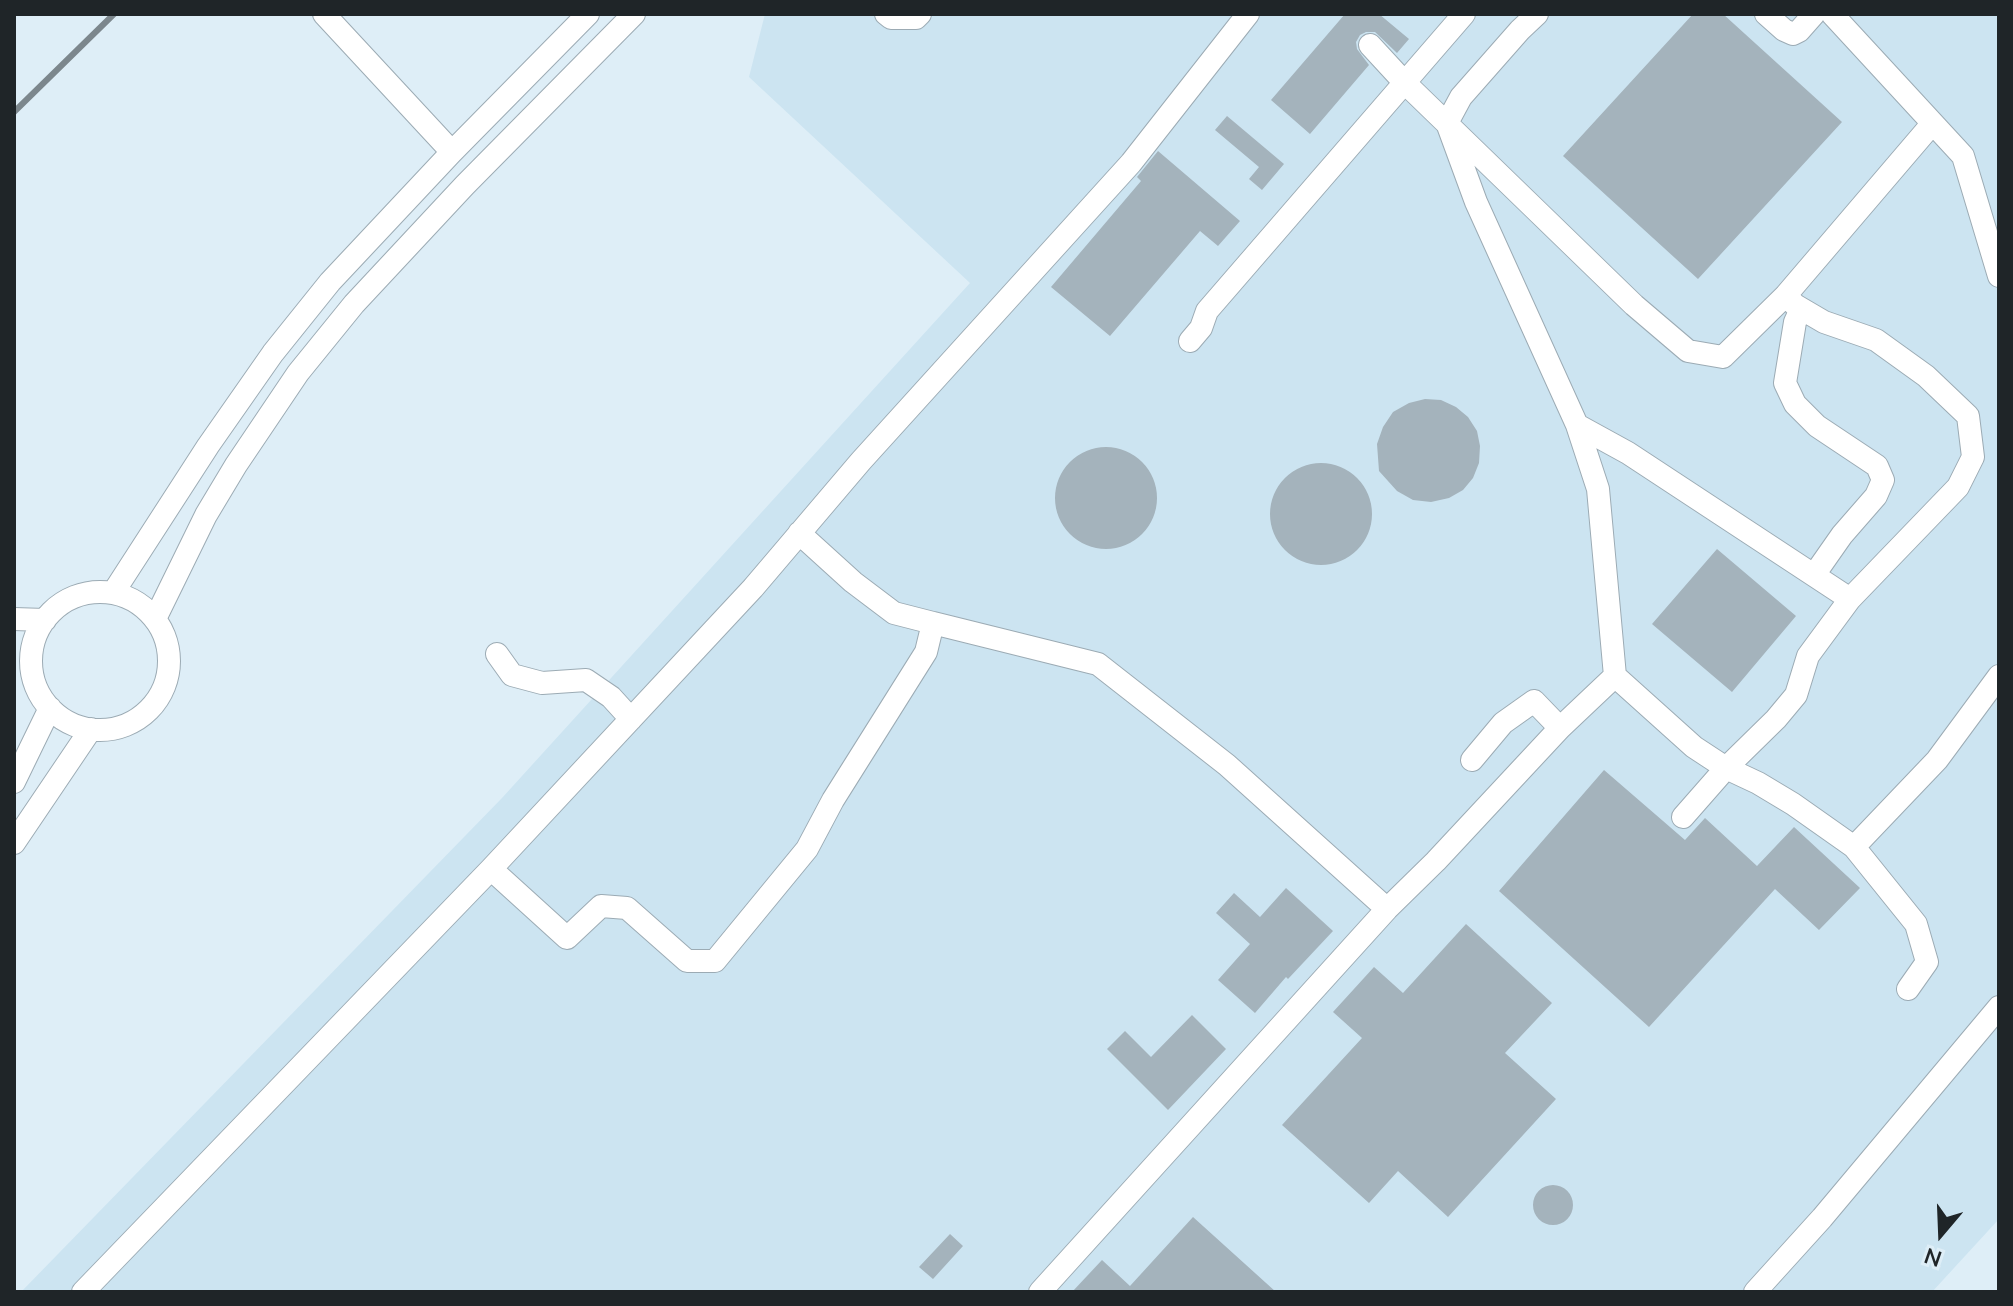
<!DOCTYPE html>
<html>
<head>
<meta charset="utf-8">
<style>
  body { margin:0 }
  #map { position:relative; width:2013px; height:1306px; overflow:hidden; background:#deeef7; font-family:"Nunito Sans",sans-serif }
  canvas { display:block }
  .frame { position:absolute; inset:0; border:16px solid #1f2528; pointer-events:none }
  .north { position:absolute; left:1901px; top:1194px; width:80px; height:80px; -webkit-text-stroke:6px #deeef7; paint-order:stroke; rotate:199deg; font-size:22px; font-weight:700; line-height:32px; text-align:center; color:#1f2528 }
  .north::after { content:''; display:block; margin:auto; width:28px; height:36px; background:#1f2528; clip-path:polygon(50% 0,100% 100%,50% 72%,0 100%) }
</style>
</head>
<body>
<div id="map">
<canvas width="2013" height="1306"></canvas>
<div class="frame"></div>
<div class="north">N</div>
</div>
<script>
const g = document.querySelector('canvas').getContext('2d');
g.lineJoin = 'round';
function fillPath(path, color) { g.fillStyle = color; g.fill(path, 'evenodd'); }
const poly = rows => new Path2D(rows.map(r => 'M' + r).join(''));
function stroke(path, color, width, dash) { g.strokeStyle = color; g.lineWidth = width; g.lineCap = dash ? 'butt' : 'round'; g.setLineDash(dash || []); g.stroke(path); }
fillPath(poly([
  [765,14,1999,14,1999,1219,1932,1292,21,1292,502,798,970,283,749,77]
]), '#cce4f1');
fillPath(poly([
  [1345,14,1379,14,1409,39,1397,53,1375,32,1366,32,1360,35,1356,42,1357,49,1369,65,1310,134,1271,100],
  [1693,14,1723,14,1842,122,1698,279,1563,156],
  [1227,116,1284,164,1262,190,1249,179,1259,167,1215,130],
  [1158,151,1240,221,1218,246,1200,231,1110,336,1051,287,1141,181,1137,177],
  [1425,399,1441,400,1456,407,1468,417,1477,431,1480,446,1479,463,1473,478,1463,490,1449,498,1431,502,1413,500,1397,491,1379,471,1377,444,1383,427,1393,412,1409,403],
  '1055 498a51 51 0 1 1 102 0a51 51 0 1 1-102 0Z',
  '1270 514a51 51 0 1 1 102 0a51 51 0 1 1-102 0Z',
  [1717,549,1796,616,1732,692,1652,624],
  [1604,770,1685,840,1705,818,1757,866,1794,827,1860,888,1819,930,1775,889,1649,1027,1499,891],
  [1286,888,1333,931,1288,979,1286,977,1255,1013,1218,980,1250,944,1216,913,1234,893,1260,917],
  [1466,924,1552,1003,1505,1053,1556,1099,1448,1217,1398,1171,1369,1203,1282,1125,1362,1038,1333,1012,1374,967,1403,993],
  [1192,1015,1226,1049,1168,1110,1107,1049,1125,1031,1151,1057],
  '1533 1205a20 20 0 1 1 40 0a20 20 0 1 1-40 0Z',
  [1193,1217,1276,1292,1072,1292,1102,1260,1130,1286],
  [950,1234,963,1246,933,1279,919,1267]
]), '#a4b3bc');
const minor = poly([
  [324,14,452,152],
  [886,14,891,18,916,18,920,14],
  [1766,14,1784,30,1793,34,1799,31,1814,14],
  [1832,14,1963,156,1999,276],
  [1370,45,1405,83,1634,305,1688,351,1723,357,1786,295,1932,124],
  [1801,309,1795,322,1785,383,1795,404,1817,426,1877,466,1883,480,1876,496,1842,535,1814,575],
  [1190,341,1201,328,1207,311,1464,14],
  [1577,425,1628,453,1850,599],
  [799,533,853,582,894,613,933,623],
  '31 661a69 69 0 1 1 138 0a69 69 0 1 1-138 0Z',
  [113,593,208,446,273,353,330,282,452,152,588,14],
  [14,619,45,620],
  [155,619,206,515,236,465,298,373,354,304,465,185,634,14],
  [497,654,512,675,542,683,586,680,611,697,631,719],
  [1615,676,1694,747,1726,768,1758,783,1793,804,1854,847,1916,924,1927,962,1908,989],
  [1472,760,1503,723,1534,701,1560,728],
  [14,782,50,708],
  [1683,817,1726,768,1776,719,1796,695,1808,656,1850,599,1958,487,1973,457,1968,416,1926,376,1876,340,1824,322,1795,305,1786,295],
  [14,843,91,729],
  [1854,847,1937,760,1999,676],
  [491,869,567,938,601,906,627,908,687,961,715,961,807,849,833,800,926,652,933,623,1098,664,1227,765,1387,909],
  [83,1292,491,869,753,588,861,461,1131,163,1248,14],
  [1040,1292,1387,909,1436,861,1560,728,1615,676,1598,489,1577,425,1476,202,1447,123,1461,97,1520,30,1537,14],
  [1755,1292,1822,1218,1999,1007]
]);
stroke(minor, '#9cabb4', 24);
stroke(minor, '#fff', 22);
stroke(poly([
  [14,112,114,14]
]), '#7c878d', 6);
</script>
</body>
</html>
